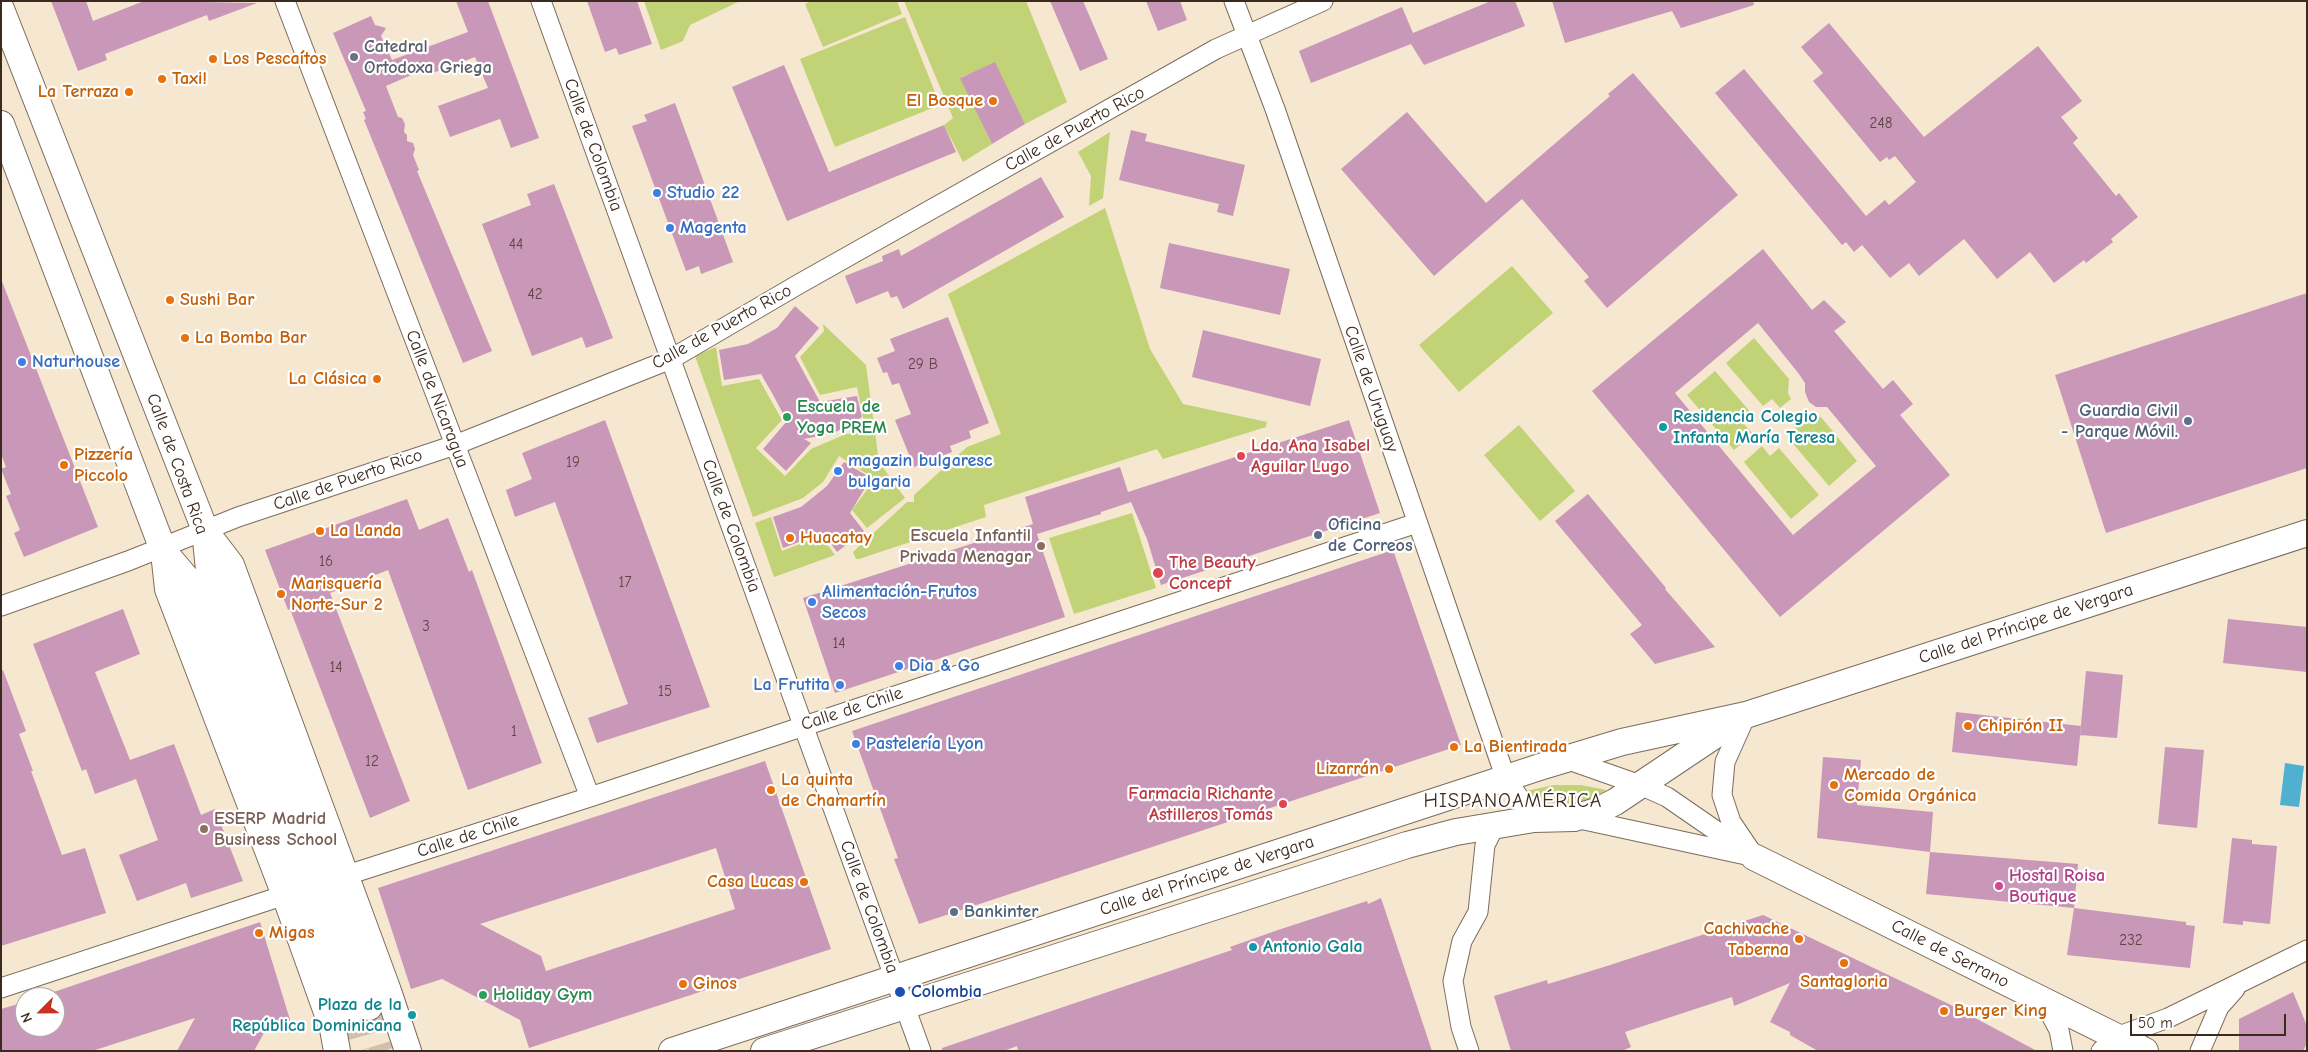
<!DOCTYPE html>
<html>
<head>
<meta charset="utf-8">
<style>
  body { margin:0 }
  #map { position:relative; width:2308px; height:1052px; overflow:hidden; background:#f6e7d0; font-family:"Comic Neue",sans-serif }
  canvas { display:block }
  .frame { position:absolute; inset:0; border:2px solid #3b2a1e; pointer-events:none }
  .north { position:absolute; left:15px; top:987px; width:50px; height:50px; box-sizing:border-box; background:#fff; border:1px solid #b1aaa5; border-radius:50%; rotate:247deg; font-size:14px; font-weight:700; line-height:20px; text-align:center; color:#3b2a1e }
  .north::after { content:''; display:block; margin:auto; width:18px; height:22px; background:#c8321e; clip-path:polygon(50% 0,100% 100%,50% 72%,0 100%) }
  .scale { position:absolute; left:2130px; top:1014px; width:156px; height:22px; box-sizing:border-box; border:2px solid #3b2a1e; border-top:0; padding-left:6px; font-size:15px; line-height:18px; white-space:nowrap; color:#3b2a1e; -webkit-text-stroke:4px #fff; paint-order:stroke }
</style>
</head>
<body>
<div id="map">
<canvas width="2308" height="1052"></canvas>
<div class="frame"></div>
<div class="north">N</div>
<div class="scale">50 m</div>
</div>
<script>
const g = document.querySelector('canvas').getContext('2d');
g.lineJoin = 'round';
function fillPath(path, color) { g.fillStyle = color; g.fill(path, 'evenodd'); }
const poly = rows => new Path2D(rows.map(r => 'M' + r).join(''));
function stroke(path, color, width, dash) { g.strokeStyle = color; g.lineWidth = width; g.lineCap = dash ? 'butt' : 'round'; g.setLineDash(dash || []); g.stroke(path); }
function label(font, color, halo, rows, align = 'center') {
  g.font = font + ' "Comic Neue",sans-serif'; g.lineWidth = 4.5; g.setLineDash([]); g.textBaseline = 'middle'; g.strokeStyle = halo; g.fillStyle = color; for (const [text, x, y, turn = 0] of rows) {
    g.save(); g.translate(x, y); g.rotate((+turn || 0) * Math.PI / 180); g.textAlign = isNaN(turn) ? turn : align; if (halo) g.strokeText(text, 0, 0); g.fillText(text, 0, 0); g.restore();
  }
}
fillPath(poly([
  [644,1,740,1,690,25,683,41,661,50],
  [812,1,897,1,902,14,823,47,805,4],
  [904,1,1026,1,1067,102,1025,124,995,63,961,77,992,144,963,162,944,125,953,118],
  [905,17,940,105,835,147,800,59],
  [1110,132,1103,198,1089,206,1091,176,1078,152],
  [1105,208,1150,349,1183,404,1267,422,1266,427,1163,459,1157,449,984,505,986,517,859,559,856,559,853,552,907,502,914,502,914,495,967,447,1001,434,948,294],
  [1512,266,1553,313,1459,392,1419,345],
  [823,324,866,365,879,462,905,498,867,528,852,510,875,479,839,456,823,482,803,498,753,517,695,356,716,347,722,386,759,379,782,420,756,448,785,476,811,449,846,434,866,432,857,387,820,395,800,357,824,331],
  [1754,338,1789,379,1788,393,1791,399,1780,408,1772,399,1763,406,1726,363],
  [1715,371,1753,415,1743,423,1753,434,1734,450,1687,395],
  [1802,411,1809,415,1821,417,1857,461,1829,486,1789,439,1798,431,1790,421],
  [1519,425,1575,491,1540,521,1484,455],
  [1762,446,1770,456,1779,448,1819,495,1791,519,1744,462],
  [1132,513,1156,588,1074,614,1049,538],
  [771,517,782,551,821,536,835,555,774,577,755,523],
  [1554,785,1581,785,1607,790,1586,802,1568,808,1549,808,1533,800,1526,791]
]), '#c1d376');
fillPath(poly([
  [2285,763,2304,766,2299,807,2280,805]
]), '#50b0cf');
fillPath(poly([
  [51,1,86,1,93,21,144,1,257,3,209,21,207,15,105,54,107,60,78,71],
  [456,1,488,1,539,138,511,148,500,119,450,137,438,106,488,88,475,57,430,74,427,68,386,86,398,117,402,118,405,124,404,132,407,135,407,141,413,143,415,149,413,155,419,170,417,171,492,351,463,363,364,120,366,119,363,112,366,111,333,33,371,16,375,25,386,28,381,36,392,60,468,32],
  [587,1,637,1,652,44,619,55,616,48,605,52],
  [1050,1,1083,1,1108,59,1080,71],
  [1146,1,1180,1,1187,20,1158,31],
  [1491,1,1515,1,1525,26,1424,65,1411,44,1311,83,1299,51,1402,7,1413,33],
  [1552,1,1753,1,1754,5,1681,28,1672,11,1565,43],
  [1829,23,1924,137,2038,46,2082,101,2061,117,2078,138,2073,143,2116,196,2119,193,2138,217,2111,239,2113,242,2086,263,2084,260,2054,283,2030,252,1997,279,1964,239,1919,276,1909,263,1890,278,1862,245,1854,252,1846,242,1842,245,1715,93,1744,69,1866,216,1885,200,1889,205,1916,182,1895,156,1889,160,1887,157,1880,162,1813,81,1823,73,1801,47],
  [995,62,1025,124,992,144,960,78],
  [784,65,829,172,944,125,956,152,787,221,732,87],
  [1633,73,1738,195,1607,308,1584,281,1589,277,1522,199,1434,276,1341,169,1407,112,1486,203,1610,96,1608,94],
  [675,103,733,262,701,274,699,266,686,271,632,126,647,121,644,115],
  [1131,130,1147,134,1145,141,1245,165,1233,216,1217,212,1219,204,1119,180],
  [1041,177,1064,217,903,309,897,296,891,298,888,291,856,304,845,276,883,261,882,256,899,249,901,256],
  [554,184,613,338,586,348,582,337,532,356,482,224,531,205,527,194],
  [1169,243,1290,269,1280,315,1160,288],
  [1763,249,1812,310,1824,300,1846,322,1834,331,1883,389,1893,380,1913,404,1900,415,1950,475,1780,617,1592,391],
  [1758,323,1799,374,1805,383,1805,392,1809,402,1816,407,1827,407,1876,466,1793,535,1675,393],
  [1,279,98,527,24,557,14,533,20,530,6,496,11,494,1,469,6,467,1,454],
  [2307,293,2307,468,2106,533,2055,375],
  [795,306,819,328,795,356,820,402,857,396,862,417,834,433,804,439,811,443,786,471,763,449,787,421,772,393,761,374,724,380,719,350,748,344,777,328],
  [948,317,989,423,969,431,971,438,950,446,952,452,914,467,895,420,911,414,899,383,892,385,887,372,883,373,877,358,895,351,890,339],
  [1203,330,1321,359,1310,406,1192,377],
  [605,420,710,707,597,743,588,718,628,704,555,502,515,517,506,490,532,479,522,453],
  [1349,420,1380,513,1161,585,1147,539,1131,502,1101,512,1101,514,1037,534,1065,617,835,693,803,598,1033,524,1025,497,1120,467,1128,492],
  [844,462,871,478,850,513,864,531,837,552,823,533,783,548,773,517,801,507,827,486],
  [1588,494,1666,588,1665,589,1715,647,1655,664,1630,634,1642,625,1555,521],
  [407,499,419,530,448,518,469,572,472,570,542,763,468,790,388,570,330,593,410,801,370,818,290,609,288,610,265,550],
  [1393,550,1461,745,919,924,894,859,898,858,852,731],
  [123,609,140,654,95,672,130,760,174,744,201,815,215,809,243,881,191,898,186,883,137,901,119,855,158,840,136,779,95,794,86,769,82,771,33,644],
  [2228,619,2307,627,2307,672,2223,663],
  [3,670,26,731,19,734,33,771,31,771,62,855,85,848,106,913,1,946,1,671],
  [2086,671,2123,675,2117,738,2080,735],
  [1956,712,2081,726,2077,766,1952,752],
  [2165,747,2204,750,2197,828,2158,824],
  [1823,757,1861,760,1857,805,1933,812,1930,852,1817,838],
  [765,761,831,949,529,1048,520,1020,442,979,411,989,378,888],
  [716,848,735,909,546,971,541,956,480,924],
  [2232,838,2252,840,2252,844,2277,846,2270,924,2243,921,2243,925,2223,923],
  [1930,852,2078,864,2074,908,1926,894],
  [1381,898,1432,1051,1018,1051,1017,1046,1004,1051,942,1051,942,1048,1232,950,1230,947,1278,930,1367,901,1368,904],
  [2074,908,2186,922,2186,925,2195,926,2190,968,2067,955],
  [1763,915,1949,1004,2037,1051,1818,1051,1790,1035,1790,1032,1770,1022,1790,983,1734,1006,1732,997,1625,1032,1631,1047,1622,1051,1511,1051,1494,996,1547,980,1548,984,1604,967],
  [260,922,291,1023,265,1031,254,1051,177,1051,195,1018,92,1051,1,1051,1,1009,25,1002,25,1027,55,1027,55,997,39,997],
  [2293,992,2307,1026,2307,1043,2303,1051,2239,1051,2239,1019]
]), '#c997b8');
stroke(poly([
  [369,1007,383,1051],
  [349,1013,360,1051]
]), '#d1c1ac', 26, [26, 13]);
const street = poly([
  [285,1,590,797],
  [541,1,921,1051],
  [1234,1,1275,109,1506,779,1534,819],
  [1,606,128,561,238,517,455,445,671,359,799,284,1216,49,1323,1],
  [1746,715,1725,762,1722,795,1731,822,1750,850],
  [1566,759,1640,785,1667,797,1754,857],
  [1575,818,1746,855],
  [344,876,590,797,1417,523],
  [1,988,285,895],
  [2044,1002,2059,1030,2063,1051],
  [1469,1051,1461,1027,1453,981,1462,941,1478,912,1485,845,1495,825],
  [2101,1051,2119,1036,2168,1018,2307,950],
  [2200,1051,2219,1007,2235,989]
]);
const secondary = poly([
  [1,9,205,530,209,570,369,1007],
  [1,124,164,552,187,579,349,1013],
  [205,531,231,565,388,991,408,1051],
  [164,552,168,589,285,895,333,1029,337,1051],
  [1754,857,2145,1051],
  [672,1051,1546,765,1622,742,1746,715,2307,533],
  [764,1051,1407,845,1456,832,1534,819,1574,818,1597,811,1615,802,1733,723]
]);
stroke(street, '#7c6c5c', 21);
stroke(secondary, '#7c6c5c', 28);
stroke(street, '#fff', 19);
stroke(secondary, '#fff', 26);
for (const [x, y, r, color] of [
  [354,57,5,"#6b7280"],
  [213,59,5,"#e8710a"],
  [162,79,5,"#e8710a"],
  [129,92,5,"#e8710a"],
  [993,101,5,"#e8710a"],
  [657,193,5,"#3f7fe0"],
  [670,228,5,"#3f7fe0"],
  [170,300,5,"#e8710a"],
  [185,338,5,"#e8710a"],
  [22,362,5,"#3f7fe0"],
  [377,379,5,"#e8710a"],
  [787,417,5,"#2e9e5b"],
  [2188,421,5,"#5c6f8a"],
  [1663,427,5,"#0f9aa8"],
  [1241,456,5,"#e0444e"],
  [64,465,5,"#e8710a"],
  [838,471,5,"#3f7fe0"],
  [320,531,5,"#e8710a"],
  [1318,535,5,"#5c6f8a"],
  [790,538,5,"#e8710a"],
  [1041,546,5,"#8d6e63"],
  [1158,573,6,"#e0444e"],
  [281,594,5,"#e8710a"],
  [812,602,5,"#3f7fe0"],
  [899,666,5,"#3f7fe0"],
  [840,685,5,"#3f7fe0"],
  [1968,726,5,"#e8710a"],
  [856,744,5,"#3f7fe0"],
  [1454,747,5,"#e8710a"],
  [1389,769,5,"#e8710a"],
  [1834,785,5,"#e8710a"],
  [771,790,5,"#e8710a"],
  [1283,804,5,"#e0444e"],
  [204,829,5,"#8d6e63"],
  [804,882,5,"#e8710a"],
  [1999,886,5,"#d1479c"],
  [954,912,5,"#5c6f8a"],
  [259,933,5,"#e8710a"],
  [1799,939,5,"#e8710a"],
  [1253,947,5,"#0f9aa8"],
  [1844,963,5,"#e8710a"],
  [683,984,5,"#e8710a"],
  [900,992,6,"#1a4fb4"],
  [483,995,5,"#2e9e5b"],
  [1944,1011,5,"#e8710a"],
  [412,1015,5,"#0f9aa8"]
]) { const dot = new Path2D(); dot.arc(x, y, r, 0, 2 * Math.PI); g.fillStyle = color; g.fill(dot); stroke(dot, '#fff', 2); }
label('15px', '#5e4544', null, [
  ["248",1881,124],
  ["44",516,245],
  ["42",535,295],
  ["29 B",923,365],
  ["19",573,463],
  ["16",326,562],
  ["17",625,583],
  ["3",426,627],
  ["14",839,644],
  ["14",336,668],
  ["15",665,692],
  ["1",514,732],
  ["12",372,762],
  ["232",2131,941]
]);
label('bold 18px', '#5b616d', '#fff', [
  ["Catedral",364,47],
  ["Ortodoxa Griega",364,68]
], 'left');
label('bold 18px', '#c56008', '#fff', [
  ["Los Pescaítos",223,59],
  ["Taxi!",172,79],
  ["La Terraza",119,92,"right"],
  ["El Bosque",983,101,"right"],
  ["Sushi Bar",180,300],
  ["La Bomba Bar",195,338],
  ["La Clásica",367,379,"right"],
  ["Pizzería",74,455],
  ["Piccolo",74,476],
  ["La Landa",330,531],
  ["Huacatay",800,538],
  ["Marisquería",291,584],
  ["Norte-Sur 2",291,605],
  ["Chipirón II",1978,726],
  ["La Bientirada",1464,747],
  ["Lizarrán",1379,769,"right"],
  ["Mercado de",1844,775],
  ["Comida Orgánica",1844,796],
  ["La quinta",781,780],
  ["de Chamartín",781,801],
  ["Casa Lucas",794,882,"right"],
  ["Cachivache",1789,929,"right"],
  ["Taberna",1789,950,"right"],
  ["Migas",269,933],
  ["Santagloria",1844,982,"center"],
  ["Ginos",693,984],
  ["Burger King",1954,1011]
], 'left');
label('18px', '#3b2a1e', '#fff', [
  ["Calle de Puerto Rico",1075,129,-29],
  ["Calle de Colombia",593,145,70],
  ["Calle de Puerto Rico",722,327,-29],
  ["Calle de Uruguay",1371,389,71],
  ["Calle de Nicaragua",437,399,69],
  ["Calle de Costa Rica",177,464,70],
  ["Calle de Puerto Rico",348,480,-19],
  ["Calle de Colombia",731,526,70],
  ["Calle del Príncipe de Vergara",2026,624,-18],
  ["Calle de Chile",852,709,-18],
  ["Calle de Chile",468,836,-18],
  ["Calle del Príncipe de Vergara",1207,876,-18],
  ["Calle de Colombia",869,907,70],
  ["Calle de Serrano",1950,954,27]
]);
label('bold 18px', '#366cbe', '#fff', [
  ["Studio 22",667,193],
  ["Magenta",680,228],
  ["Naturhouse",32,362],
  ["magazin bulgaresc",848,461],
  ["bulgaria",848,482],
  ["Alimentación-Frutos",822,592],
  ["Secos",822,613],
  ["Dia & Go",909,666],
  ["La Frutita",830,685,"right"],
  ["Pastelería Lyon",866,744]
], 'left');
label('bold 18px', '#27864d', '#fff', [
  ["Escuela de",797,407],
  ["Yoga PREM",797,428],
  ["Holiday Gym",493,995]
], 'left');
label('bold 18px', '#4e5e75', '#fff', [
  ["Guardia Civil",2178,411,"right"],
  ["- Parque Móvil.",2178,432,"right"],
  ["Oficina",1328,525],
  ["de Correos",1328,546],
  ["Bankinter",964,912]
], 'left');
label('bold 18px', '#0d838f', '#fff', [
  ["Residencia Colegio",1673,417],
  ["Infanta María Teresa",1673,438],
  ["Antonio Gala",1263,947],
  ["Plaza de la",402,1005,"right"],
  ["República Dominicana",402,1026,"right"]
], 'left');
label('bold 18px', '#be3a42', '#fff', [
  ["Lda. Ana Isabel",1251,446],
  ["Aguilar Lugo",1251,467],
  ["The Beauty",1169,563],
  ["Concept",1169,584],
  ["Farmacia Richante",1273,794,"right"],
  ["Astilleros Tomás",1273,815,"right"]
], 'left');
label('bold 18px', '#785e54', '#fff', [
  ["Escuela Infantil",1031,536],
  ["Privada Menagar",1031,557],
  ["ESERP Madrid",214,819,"left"],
  ["Business School",214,840,"left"]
], 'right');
label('bold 18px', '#b23c85', '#fff', [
  ["Hostal Roisa",2009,876],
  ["Boutique",2009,897]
], 'left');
label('bold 18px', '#164399', '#fff', [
  ["Colombia",911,992]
], 'left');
g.letterSpacing = '1px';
label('20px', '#3b2a1e', '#fff', [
  ["HISPANOAMÉRICA",1513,801]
]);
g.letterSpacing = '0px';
</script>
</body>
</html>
